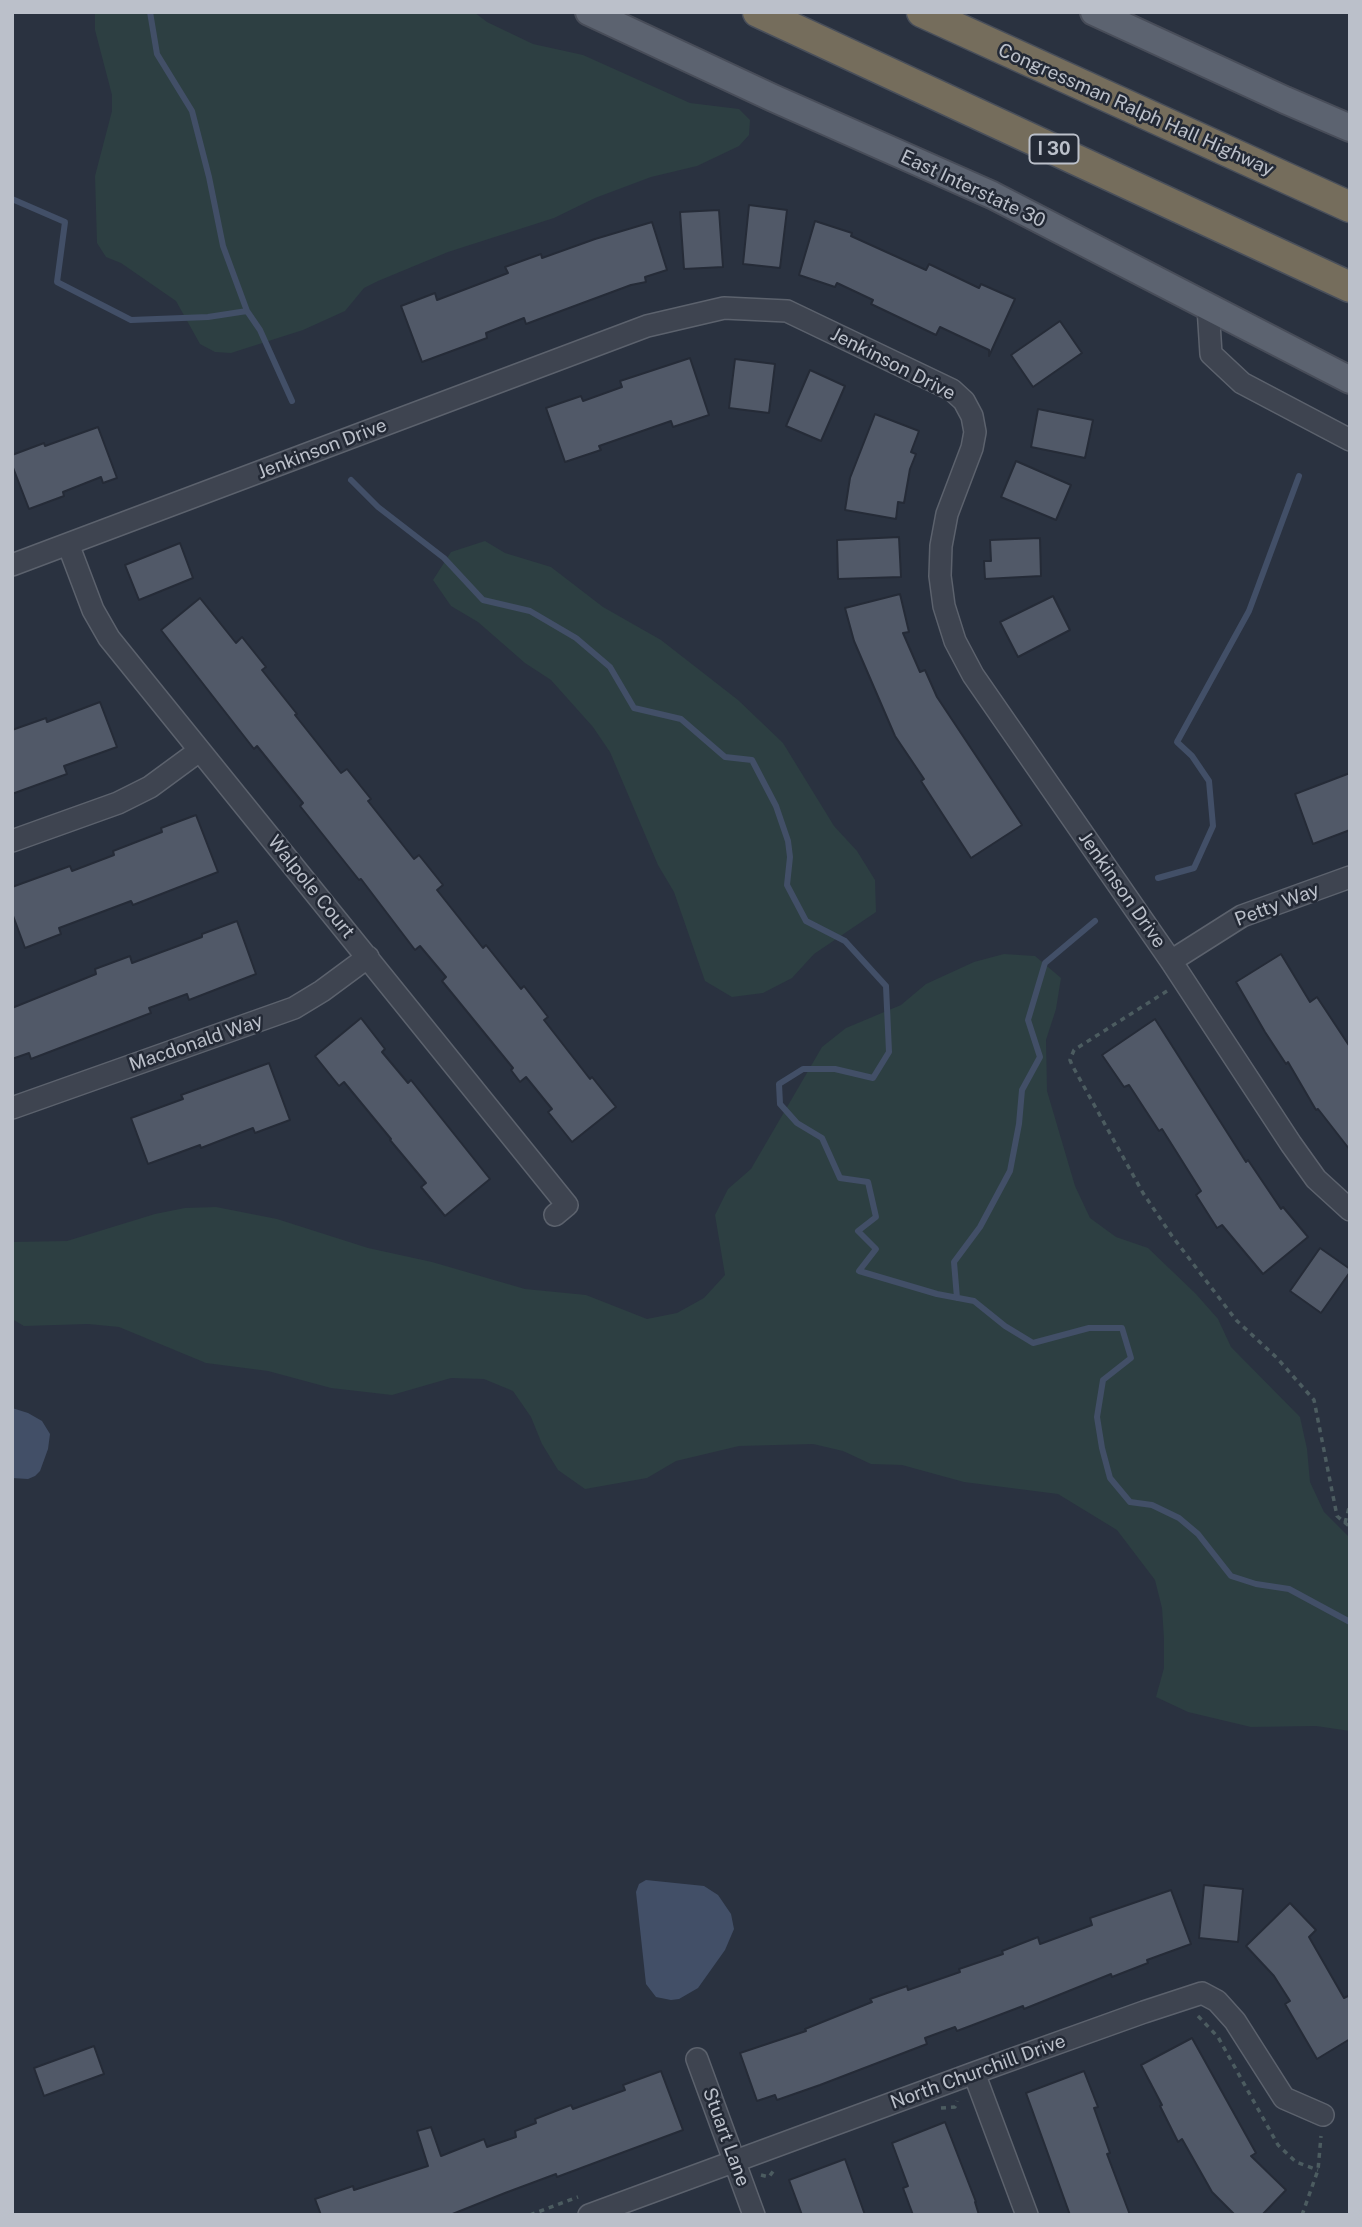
<!DOCTYPE html>
<html>
<head>
<meta charset="utf-8">
<style>
  body { margin:0 }
  #map { position:relative; width:1362px; height:2227px; overflow:hidden; background:#2a3240; font-family:"Public Sans",sans-serif }
  canvas { display:block }
  .frame { position:absolute; inset:0; border:14px solid #bbc0ca; pointer-events:none }
</style>
</head>
<body>
<div id="map">
<canvas width="1362" height="2227"></canvas>
<div class="frame"></div>
</div>
<script>
const g = document.querySelector('canvas').getContext('2d');
g.lineJoin = 'round';
function fillPath(path, color) { g.fillStyle = color; g.fill(path, 'evenodd'); }
const poly = rows => new Path2D(rows.map(r => 'M' + r).join(''));
function stroke(path, color, width, dash) { g.strokeStyle = color; g.lineWidth = width; g.lineCap = dash ? 'butt' : 'round'; g.setLineDash(dash || []); g.stroke(path); }
function label(font, color, halo, rows, align = 'center') {
  g.font = font + ' "Public Sans",sans-serif'; g.lineWidth = 5; g.setLineDash([]); g.textBaseline = 'middle'; g.strokeStyle = halo; g.fillStyle = color; for (const [text, x, y, turn = 0] of rows) {
    g.save(); g.translate(x, y); g.rotate((+turn || 0) * Math.PI / 180); g.textAlign = isNaN(turn) ? turn : align; if (halo) g.strokeText(text, 0, 0); g.fillText(text, 0, 0); g.restore();
  }
}
fillPath(poly([
  [95,12,474,12,487,22,533,44,583,55,690,103,739,109,750,120,749,135,739,146,697,166,651,177,595,198,554,218,448,252,378,281,364,288,345,311,303,330,231,353,215,352,200,344,176,301,121,263,106,257,97,243,95,176,112,111,112,95,95,30],
  [485,541,505,553,551,567,603,607,661,640,738,700,783,743,834,826,857,851,875,880,876,912,814,954,792,978,763,993,732,997,705,981,674,892,658,865,610,752,593,727,551,680,525,663,478,622,451,606,433,580,451,552],
  [1004,954,1035,956,1061,978,1056,1009,1046,1040,1047,1091,1075,1186,1090,1218,1116,1237,1148,1248,1196,1294,1218,1319,1231,1347,1300,1417,1307,1449,1310,1482,1324,1512,1350,1538,1350,1731,1316,1726,1251,1727,1188,1712,1156,1697,1164,1668,1164,1639,1162,1608,1155,1580,1117,1530,1058,1494,964,1482,902,1465,871,1464,843,1451,813,1444,739,1446,676,1461,647,1478,585,1489,558,1470,542,1444,531,1417,513,1391,484,1379,451,1378,392,1395,331,1388,268,1371,206,1363,119,1327,88,1324,24,1326,12,1319,12,1242,67,1241,155,1214,185,1208,216,1207,277,1219,368,1248,432,1262,525,1289,586,1295,647,1319,677,1313,704,1298,725,1275,715,1215,728,1189,751,1169,822,1047,846,1028,901,1005,926,984,974,962]
]), '#2d3f42');
fillPath(poly([
  [12,1408,28,1413,42,1421,50,1434,48,1449,40,1471,35,1476,28,1479,12,1478],
  [646,1880,704,1886,718,1895,731,1914,734,1929,725,1950,698,1988,679,1999,671,2000,656,1997,646,1984,636,1892,639,1884]
]), '#424f67');
stroke(poly([
  [150,12,157,54,192,111,209,177,223,246,247,311],
  [12,199,65,222,57,282,131,320,208,317,247,311,260,330,292,401],
  [351,480,378,507,444,558,483,600,530,611,576,638,610,667,634,708,681,719,725,757,752,760,776,806,788,841,790,857,787,885,806,921,845,941,886,986,889,1052,873,1078,835,1069,803,1069,779,1084,780,1104,797,1123,822,1138,840,1178,868,1182,876,1217,858,1231,876,1249,859,1271,937,1294,974,1301,1005,1326,1033,1343,1089,1328,1122,1328,1131,1358,1103,1380,1097,1417,1102,1448,1110,1478,1130,1502,1152,1505,1179,1518,1198,1534,1231,1576,1256,1584,1289,1589,1350,1622],
  [1158,878,1194,868,1213,826,1209,781,1192,756,1177,742,1249,611,1299,476],
  [957,1298,954,1262,980,1227,1010,1171,1019,1124,1022,1090,1040,1057,1028,1020,1045,963,1095,921]
]), '#424f67', 6);
const building = poly([
  [749,205,787,210,780,268,743,264,749,205],
  [719,210,723,267,684,269,680,212,719,210],
  [815,221,852,233,851,236,926,270,929,264,979,288,981,284,1015,299,989,356,989,350,940,327,936,335,871,304,873,300,837,283,835,287,799,275,815,221],
  [652,222,667,270,645,277,646,282,631,285,526,324,524,318,486,333,487,338,422,362,401,306,435,293,437,300,508,273,505,267,541,254,542,258,595,239,652,222],
  [1060,321,1082,353,1033,387,1011,355,1060,321],
  [690,358,709,415,673,427,671,421,599,446,601,450,565,462,546,408,581,396,583,401,622,387,620,381,690,358],
  [735,359,775,364,769,413,729,408,735,359],
  [810,370,845,386,821,441,786,426,810,370],
  [1038,409,1093,420,1085,458,1031,447,1038,409],
  [875,414,919,431,911,452,916,454,910,469,904,503,898,502,896,519,845,510,850,478,875,414],
  [98,427,117,478,103,483,101,477,63,492,64,496,29,509,12,465,12,455,44,443,45,446,98,427],
  [1016,461,1071,485,1056,520,1001,497,1016,461],
  [899,537,901,577,838,579,837,540,899,537],
  [1040,538,1041,576,985,579,984,561,991,561,990,540,1040,538],
  [180,543,193,578,139,600,125,565,180,543],
  [900,594,909,632,903,633,920,672,925,670,937,697,1022,825,971,858,921,781,924,779,895,736,854,641,845,608,900,594],
  [1053,596,1070,630,1018,657,1000,622,1053,596],
  [200,598,236,643,242,637,266,667,262,670,297,714,295,715,341,773,347,769,371,799,368,801,414,859,419,855,443,885,437,890,483,948,486,945,521,989,524,986,548,1017,544,1020,590,1079,592,1077,616,1107,572,1142,548,1112,552,1109,526,1077,520,1082,511,1070,513,1068,442,981,446,977,420,946,415,950,361,879,359,880,300,806,303,803,257,746,254,749,161,630,200,598],
  [100,702,117,747,64,766,67,774,12,794,12,730,46,718,47,722,100,702],
  [1350,773,1350,830,1313,844,1295,794,1350,773],
  [196,815,218,872,133,905,131,901,59,928,61,934,25,948,12,913,12,887,70,866,72,871,114,855,113,851,162,832,161,828,196,815],
  [237,921,256,974,189,1000,187,994,149,1008,151,1013,31,1059,29,1053,12,1059,12,1008,96,974,95,969,130,956,132,963,202,937,202,934,237,921],
  [1281,954,1310,1002,1317,997,1350,1047,1350,1150,1318,1109,1316,1110,1288,1062,1286,1064,1265,1032,1236,982,1281,954],
  [361,1018,385,1049,382,1052,408,1083,411,1080,490,1179,445,1216,421,1187,426,1183,390,1140,391,1139,344,1082,339,1086,315,1056,361,1018],
  [1155,1019,1246,1162,1248,1160,1281,1209,1283,1207,1308,1237,1263,1274,1222,1225,1217,1228,1196,1195,1201,1191,1162,1129,1159,1131,1129,1085,1124,1087,1102,1055,1155,1019],
  [269,1063,290,1120,255,1133,253,1128,201,1148,200,1145,148,1164,131,1118,183,1099,181,1095,269,1063],
  [1320,1248,1350,1269,1350,1272,1321,1313,1290,1291,1320,1248],
  [1204,1885,1243,1889,1238,1942,1199,1938,1204,1885],
  [1171,1890,1191,1944,1147,1960,1148,1963,1112,1977,1111,1974,1024,2009,1023,2006,957,2031,955,2027,925,2038,927,2044,820,2085,777,2100,775,2095,757,2101,740,2053,806,2031,805,2029,872,2002,870,1999,907,1986,908,1990,960,1972,959,1969,1003,1954,1002,1951,1038,1937,1040,1944,1092,1925,1090,1918,1171,1890],
  [1290,1903,1316,1930,1309,1937,1344,1998,1350,1995,1350,2039,1317,2059,1285,2004,1290,2001,1274,1976,1246,1946,1290,1903],
  [1192,2038,1256,2153,1251,2156,1286,2190,1262,2215,1235,2215,1212,2192,1182,2139,1178,2142,1160,2106,1162,2105,1141,2065,1192,2038],
  [94,2046,104,2074,44,2096,34,2068,94,2046],
  [661,2071,683,2130,557,2177,556,2174,505,2193,450,2215,321,2215,315,2199,353,2186,354,2190,428,2166,417,2131,431,2127,441,2156,484,2139,487,2147,516,2137,515,2131,536,2123,535,2119,571,2105,573,2109,625,2090,623,2085,661,2071],
  [1084,2071,1098,2107,1094,2108,1110,2153,1107,2154,1130,2215,1070,2215,1026,2093,1084,2071],
  [945,2122,976,2202,975,2202,979,2215,913,2215,903,2188,908,2186,892,2143,945,2122],
  [845,2159,865,2215,802,2215,789,2180,845,2159]
]);
fillPath(building, '#515968');
stroke(building, '#252b37', 2);
const minor = poly([
  [1208,307,1211,354,1242,383,1350,440],
  [68,544,93,610,109,638,567,1205,555,1215],
  [12,565,647,326,724,308,787,311,952,390,964,401,972,416,975,432,972,448,947,514,941,546,940,576,944,606,955,641,973,675,1171,961,1291,1144,1316,1179,1350,1210],
  [12,841,118,803,150,787,199,751],
  [1171,961,1242,916,1350,877],
  [12,1108,294,1008,322,991,368,957],
  [697,2059,754,2215],
  [974,2073,1027,2215],
  [589,2215,974,2073,1144,2012,1202,1993,1217,2001,1235,2021,1284,2098,1323,2115]
]);
const major = poly([
  [589,12,773,98,992,195,1350,380],
  [1094,12,1285,100,1350,128]
]);
const highway = poly([
  [758,12,1350,287],
  [922,12,1350,207]
]);
stroke(minor, '#5c626d', 24);
stroke(major, '#484d59', 30);
stroke(highway, '#494f5a', 33);
stroke(poly([
  [1167,991,1074,1050,1070,1060,1072,1065,1143,1193,1172,1236,1236,1320,1277,1358,1314,1400,1337,1516,1350,1527],
  [1345,1523,1350,1504],
  [1198,2016,1218,2037,1278,2145,1296,2162,1318,2170],
  [941,2108,955,2107,957,2101],
  [761,2175,769,2177,774,2170],
  [530,2215,578,2197],
  [1302,2215,1318,2170,1321,2136]
]), '#4c5c60', 3.5, [5, 5]);
stroke(minor, '#3e4450', 21);
stroke(major, '#5c6370', 26);
stroke(highway, '#756d5c', 30);
for (const [x, y, w] of [
  [1054,149,49]
]) { const box = new Path2D(); box.roundRect(x - w / 2, y - 14.5, w, 29, 5); g.fillStyle = '#232935'; g.fill(box); stroke(box, '#bbc0ca', 2); }
label('bold 18px', '#bbc0ca', null, [
  ["I 30",1054,149]
]);
label('19px', '#bbc0ca', '#232935', [
  ["Congressman Ralph Hall Highway",1136,110,24],
  ["East Interstate 30",973,189,25],
  ["Jenkinson Drive",893,364,27],
  ["Jenkinson Drive",322,449,-21],
  ["Walpole Court",311,887,51],
  ["Jenkinson Drive",1122,890,55],
  ["Petty Way",1277,905,-21],
  ["Macdonald Way",196,1043,-19],
  ["North Churchill Drive",978,2072,-20],
  ["Stuart Lane",726,2137,70]
]);
</script>
</body>
</html>
